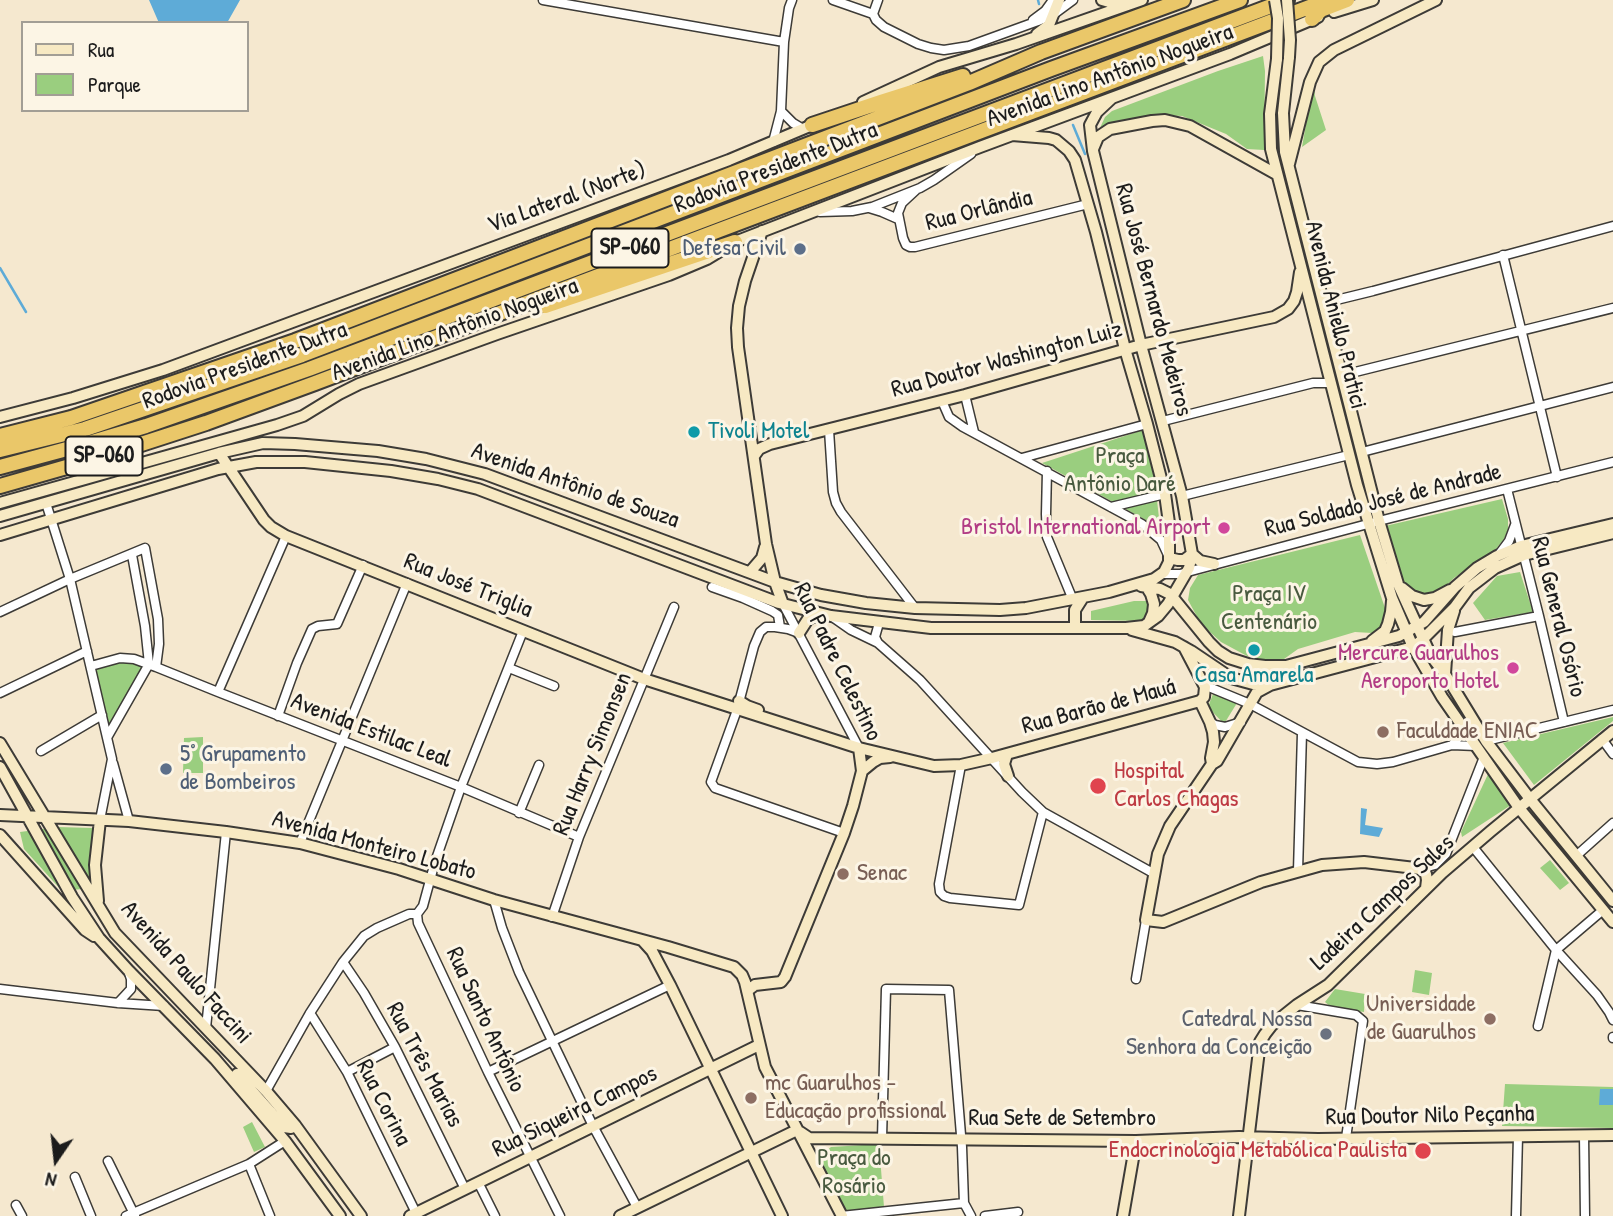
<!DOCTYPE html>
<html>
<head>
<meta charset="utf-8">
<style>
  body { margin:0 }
  #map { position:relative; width:1613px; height:1216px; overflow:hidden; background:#f5e8cf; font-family:"Patrick Hand",sans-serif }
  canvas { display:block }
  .legend { position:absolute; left:21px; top:21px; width:228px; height:91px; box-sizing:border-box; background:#fcf5e5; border:2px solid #a29e95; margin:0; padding:9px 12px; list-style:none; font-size:21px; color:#1c1c1c }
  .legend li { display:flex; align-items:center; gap:14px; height:35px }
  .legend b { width:35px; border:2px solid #a29e95 }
  .north { position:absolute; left:21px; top:1125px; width:70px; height:70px; -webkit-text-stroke:5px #fcf5e5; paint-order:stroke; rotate:194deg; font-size:19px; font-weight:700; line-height:28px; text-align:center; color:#1c1c1c }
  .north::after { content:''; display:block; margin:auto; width:24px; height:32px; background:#1c1c1c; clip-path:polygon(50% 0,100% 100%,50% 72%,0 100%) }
</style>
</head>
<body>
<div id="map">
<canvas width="1613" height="1216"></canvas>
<ul class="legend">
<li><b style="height:9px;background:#f7e9c3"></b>Rua</li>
<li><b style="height:19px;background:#9ace7f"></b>Parque</li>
</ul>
<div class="north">N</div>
</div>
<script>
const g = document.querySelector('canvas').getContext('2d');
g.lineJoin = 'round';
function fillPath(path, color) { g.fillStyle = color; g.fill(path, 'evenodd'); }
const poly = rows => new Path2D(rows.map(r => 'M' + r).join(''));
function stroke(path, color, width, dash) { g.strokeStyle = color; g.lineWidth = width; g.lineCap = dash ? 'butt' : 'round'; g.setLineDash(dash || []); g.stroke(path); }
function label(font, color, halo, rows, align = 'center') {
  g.font = font + ' "Patrick Hand",sans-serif'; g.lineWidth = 6; g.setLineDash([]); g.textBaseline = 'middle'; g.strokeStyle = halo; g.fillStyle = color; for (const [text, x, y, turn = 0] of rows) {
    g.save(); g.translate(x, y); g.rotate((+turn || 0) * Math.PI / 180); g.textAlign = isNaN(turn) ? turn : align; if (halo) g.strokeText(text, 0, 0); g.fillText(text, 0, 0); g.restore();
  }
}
fillPath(poly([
  [1263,56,1265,71,1264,150,1247,149,1226,134,1182,116,1162,115,1124,121,1099,130,1105,117,1112,111,1218,71],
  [1314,87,1315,96,1326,130,1302,147,1312,90],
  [1143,430,1155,482,1159,518,1153,524,1042,463],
  [1502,499,1508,519,1508,529,1504,539,1496,549,1454,578,1440,592,1432,595,1419,595,1409,590,1403,582,1385,526],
  [1360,535,1385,608,1384,620,1380,628,1372,633,1355,632,1298,649,1284,659,1260,659,1247,656,1221,642,1201,624,1188,600,1190,588,1198,575],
  [1520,572,1533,612,1485,620,1473,603,1497,576],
  [1134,601,1150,601,1150,615,1142,621,1091,620,1091,611],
  [127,661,146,667,109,728,95,667],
  [1213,694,1237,703,1224,724,1208,707],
  [1613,717,1613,721,1534,785,1503,743],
  [203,737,203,773,183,773,184,738],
  [1489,772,1511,805,1462,837,1461,832],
  [57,827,94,828,89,859,92,888,62,891,24,849,20,832],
  [1550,860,1569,883,1560,890,1540,868],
  [1415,970,1432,973,1429,995,1412,992],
  [1335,989,1365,994,1364,1012,1331,1007,1325,1002],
  [1505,1084,1613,1087,1613,1128,1502,1126],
  [252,1122,265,1147,254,1152,243,1127],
  [879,1144,884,1207,844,1211,825,1171,822,1159,826,1151,831,1147]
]), '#9ace7f');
fillPath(poly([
  [149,0,240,0,227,23,159,23],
  [1361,808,1367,809,1365,825,1383,828,1379,837,1360,834],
  [1600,1089,1613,1089,1613,1105,1599,1105]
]), '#5eabd7');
stroke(poly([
  [1038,0,1039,4],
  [1073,125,1085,154],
  [0,268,26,312]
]), '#5eabd7', 2.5);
const street = poly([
  [543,0,784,42],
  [833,0,873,14,876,20,884,27,918,44,931,48,944,50,969,46,1038,21,1054,14,1073,0],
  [873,14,878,0],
  [1033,20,1045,11,1053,0],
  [781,111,793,123,803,129],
  [773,142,781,111,784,42,789,8,792,0],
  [916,190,902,203,898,213,903,238,906,245,910,247,915,247,1088,204],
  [869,208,882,212,898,219],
  [820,212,852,211,872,207,920,188,934,180,971,154],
  [1503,255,1557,477],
  [1324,303,1373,291,1613,226],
  [1343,375,1613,308],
  [965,395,974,432],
  [942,401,949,417,963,427,1142,524,1161,540,1168,555],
  [1163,421,1313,383,1330,383],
  [829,430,833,492,836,503,841,512,915,608],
  [1362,452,1613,387],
  [1022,458,1147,424],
  [1047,471,1046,514,1047,537,1073,600],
  [1507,489,1539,616,1564,722],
  [1182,496,1349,455],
  [46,503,70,579,112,759,100,820],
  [1111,507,1165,494],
  [1500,553,1509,541,1515,525],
  [132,555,145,626,149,664],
  [1162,574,1180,574,1379,521,1613,462],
  [712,587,743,598,772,611,778,615,780,627],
  [783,604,859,748],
  [0,612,70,579,145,548,158,619,159,644,156,667],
  [831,616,851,630,878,643,920,680,1022,792,1043,812,1153,873],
  [1455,632,1539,616],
  [799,633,788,629,775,627,766,627,760,632,754,646,737,710,711,782,715,788,844,833],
  [878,643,875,637,879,623],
  [91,666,120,658,134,659,156,667,218,692,461,787,579,837],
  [509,668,554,686],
  [1204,685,1250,704,1358,762,1377,764,1393,762,1452,745,1476,746],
  [218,692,286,536],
  [0,693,87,651],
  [278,716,297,663,312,629,318,626,337,624,363,565],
  [1210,722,1215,725,1225,727,1241,722],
  [108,736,149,664],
  [1602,739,1613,754],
  [1486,741,1613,710],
  [1452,745,1465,730],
  [41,751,102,715],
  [113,763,129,821],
  [961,765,939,884,940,892,944,896,950,898,1019,905,1043,812],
  [519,813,539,765],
  [300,843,407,583],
  [1473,847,1556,950,1597,995,1609,1012,1613,1020],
  [1576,856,1613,823],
  [1420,869,1435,865,1446,854,1484,757],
  [1298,871,1302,733],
  [494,900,502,928,519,972,593,1126,637,1207],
  [417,914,418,923,488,1072,560,1216],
  [552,917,579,837,674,607],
  [1556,950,1603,910],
  [343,962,364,993,395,1047,465,1189],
  [1136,979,1146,920],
  [0,989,118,1003,164,1006],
  [118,1003,131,989,131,979,129,973],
  [1297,1005,1356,1015,1363,1021,1346,1138],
  [310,1013,347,1072,416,1213],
  [1538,1026,1556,950],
  [206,1028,226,832],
  [1613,1038,1613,1037],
  [347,1072,395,1047],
  [488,1072,670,985],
  [266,1091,310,1013,343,962,364,936,377,928,409,914,417,914,423,906,435,862,461,787,523,631],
  [1584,1135,1585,1216],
  [882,1138,886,989,949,990,962,1147,964,1203,971,1216],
  [108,1161,135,1216],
  [249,1164,270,1216],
  [75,1177,91,1216],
  [478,1182,495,1216],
  [16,1205,22,1216],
  [126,1216,249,1164,285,1141],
  [841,1216,964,1203],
  [985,1216,1018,1212],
  [1516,1216,1518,1136]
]);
const secondary = poly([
  [1102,0,1116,4,1126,3],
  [1334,12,1373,0],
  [1037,34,1049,25,1059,0],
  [1289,57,1283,113,1285,152,1379,521,1398,584,1431,656,1445,674,1486,741,1530,799,1613,901],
  [1277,59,1270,114,1271,149,1357,485,1392,598,1413,647,1442,697,1519,808,1613,922],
  [863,102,939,67,1016,44,1142,0],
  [1093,149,1098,137,1110,129,1152,121,1165,120,1190,126,1276,174],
  [1289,164,1310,82,1319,62,1334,50,1436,0],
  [762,231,745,281,739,306,737,328,738,347,766,544,775,582,783,604],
  [0,417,73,398,163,370,729,160,817,123],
  [219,453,264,520,271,527,286,536,644,679,859,748,934,766,961,765,992,758,1200,701,1204,697,1205,687,1184,647],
  [754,456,759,449,770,444,965,395,1141,345,1274,317,1288,309,1294,301,1297,292,1300,272],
  [0,503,277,425,303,416,339,394,359,384,497,334,669,275,707,259,735,242,980,147,1230,54,1318,17],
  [0,516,219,453,263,443,295,444,378,451,426,459,485,474,775,582,821,595,866,603,915,608,1000,610,1026,608,1109,592,1154,579,1164,572,1169,562,1169,523,1165,494,1147,424,1125,349,1096,232,1075,160,1069,151,1056,140,1049,138,1012,135],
  [0,535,218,469,256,462,305,462,391,471,438,479,478,489,779,603,831,616,931,628,1126,628,1144,626,1158,616,1168,604,1189,568,1192,554,1182,496,1141,345,1093,151,1090,125,1097,112,1112,98],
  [1169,558,1178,560,1184,560,1192,554,1200,561,1214,564],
  [750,572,762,558,765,547],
  [1141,586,1160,589,1170,594,1209,642,1218,651,1229,658,1248,664,1265,666,1286,666,1399,636,1424,622,1455,587,1477,568,1497,556,1521,546,1613,524],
  [1146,586,1151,594,1154,604,1153,613,1149,622],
  [1402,588,1412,596,1424,600,1435,598,1450,590],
  [1075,628,1075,610,1082,599],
  [1132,630,1175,642,1191,651,1231,678,1253,684,1270,685,1413,647,1422,640,1455,607,1469,588,1495,568,1524,555,1613,533],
  [799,633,808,619,821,614],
  [1372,641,1385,631,1388,624,1391,612,1392,601],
  [1445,674,1448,630,1454,611],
  [1270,685,1257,692,1217,761,1212,764,1170,826,1158,854,1146,920,1163,922,1261,882,1322,865,1364,862,1415,868,1422,870,1426,874,1427,880,1426,888],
  [739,701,747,706,758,710],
  [1200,701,1210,722,1213,732,1214,742,1211,758,1212,764],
  [0,743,115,933,266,1091,295,1125,361,1216],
  [1007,754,1004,764,1008,776],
  [0,767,72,897,99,938,129,971,215,1059,285,1141,340,1216],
  [862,771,873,762,880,758,890,757],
  [0,815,129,821,226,832,300,843,399,869,494,900,668,947,734,967,742,975,745,982,765,1067,842,1216],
  [0,835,85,930,94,936],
  [98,901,95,865,100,820],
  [643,941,652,951,670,985,782,1216],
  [747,991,755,985,781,982,785,977,844,833,853,806,862,771,859,748],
  [237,1074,284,1127,291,1128,295,1125],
  [800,1132,809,1138,1136,1141,1239,1137,1318,1139,1613,1135],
  [410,1216,759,1045],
  [620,1216,797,1130],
  [1123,1216,1136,1141],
  [1239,1216,1260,1042,1265,1034,1272,1025,1297,1005,1328,985,1442,873,1491,831,1613,731]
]);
const highway = poly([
  [1312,19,1321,10,1347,0],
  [812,125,881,102,963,76],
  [536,305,545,306,735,242],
  [0,436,71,418,295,341,969,83,1041,52,1183,0],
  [0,450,85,429,302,355,1051,69,1240,0],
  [0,467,89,443,146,426,309,369,1287,0],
  [0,486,98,458,206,423,315,383,1328,0]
]);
stroke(street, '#3d3b37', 11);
stroke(secondary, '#3d3b37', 14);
stroke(highway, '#3d3b37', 18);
stroke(street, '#fff', 8);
stroke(secondary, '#f7e9c3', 10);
stroke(highway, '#eac769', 14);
const secondaryBridge = poly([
  [1275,0,1278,18,1277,59],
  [1287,0,1290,40,1289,57]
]);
stroke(secondaryBridge, '#3d3b37', 14, []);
stroke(secondaryBridge, '#f7e9c3', 10);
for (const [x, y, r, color] of [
  [800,249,7,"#5c6f8a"],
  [694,432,7,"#0f9aa8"],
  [1224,528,7,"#d1479c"],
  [1254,650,7,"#0f9aa8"],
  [1513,668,7,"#d1479c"],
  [1383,732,7,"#8d6e63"],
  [166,769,7,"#5c6f8a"],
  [1098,786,9,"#e0444e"],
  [843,874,7,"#8d6e63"],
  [1490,1019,7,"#8d6e63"],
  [1326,1034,7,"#6b7280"],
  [751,1098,7,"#8d6e63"],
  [1423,1151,9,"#e0444e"]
]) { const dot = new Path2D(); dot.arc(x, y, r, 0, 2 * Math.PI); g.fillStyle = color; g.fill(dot); stroke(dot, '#fcf5e5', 2.5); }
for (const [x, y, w] of [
  [630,248,77],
  [104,456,77]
]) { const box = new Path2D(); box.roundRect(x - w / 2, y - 19.5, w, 39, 5); g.fillStyle = '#fcf5e5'; g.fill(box); stroke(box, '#1c1c1c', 2); }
label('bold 23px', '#1c1c1c', null, [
  ["SP-060",630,248],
  ["SP-060",104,456]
]);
label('24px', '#1c1c1c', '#fcf5e5', [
  ["Avenida Lino Antônio Nogueira",1110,76,-20],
  ["Rodovia Presidente Dutra",776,168,-21],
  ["Via Lateral (Norte)",567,198,-20],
  ["Rua Orlândia",979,211,-14],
  ["Rua José Bernardo Medeiros",1153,300,75],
  ["Avenida Aniello Pratici",1335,315,76],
  ["Avenida Lino Antônio Nogueira",455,330,-20],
  ["Rua Doutor Washington Luiz",1007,360,-15],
  ["Rodovia Presidente Dutra",245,366,-20],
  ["Avenida Antônio de Souza",575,486,19],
  ["Rua Soldado José de Andrade",1383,501,-14],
  ["Rua José Triglia",468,586,22],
  ["Rua General Osório",1558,617,76],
  ["Rua Padre Celestino",837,662,64],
  ["Rua Barão de Mauá",1099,707,-15],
  ["Avenida Estilac Leal",371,731,21],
  ["Rua Harry Simonsen",593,754,-68],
  ["Avenida Monteiro Lobato",374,846,15],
  ["Ladeira Campos Sales",1383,903,-43],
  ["Avenida Paulo Faccini",186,973,48],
  ["Rua Santo Antônio",485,1020,65],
  ["Rua Três Marias",424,1065,62],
  ["Rua Corina",383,1103,63],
  ["Rua Siqueira Campos",575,1112,-26],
  ["Rua Doutor Nilo Peçanha",1430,1116,-1],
  ["Rua Sete de Setembro",1062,1119]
]);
label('24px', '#4e5e75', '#fcf5e5', [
  ["Defesa Civil",786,249],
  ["5° Grupamento",180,755,"left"],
  ["de Bombeiros",180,783,"left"]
], 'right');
label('24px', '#0d838f', '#fcf5e5', [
  ["Tivoli Motel",708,432],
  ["Casa Amarela",1254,676,"center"]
], 'left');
label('24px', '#485a3f', '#fcf5e5', [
  ["Praça",1120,457],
  ["Antônio Daré",1120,485],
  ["Praça IV",1269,595],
  ["Centenário",1269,623],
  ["Praça do",854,1159],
  ["Rosário",854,1187]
]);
label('24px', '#b23c85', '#fcf5e5', [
  ["Bristol International Airport",1210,528],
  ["Mercure Guarulhos",1499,654],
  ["Aeroporto Hotel",1499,682]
], 'right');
label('24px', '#785e54', '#fcf5e5', [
  ["Faculdade ENIAC",1397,732],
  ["Senac",857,874],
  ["Universidade",1476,1005,"right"],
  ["de Guarulhos",1476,1033,"right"],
  ["mc Guarulhos -",765,1084],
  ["Educação profissional",765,1112]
], 'left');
label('24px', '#be3a42', '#fcf5e5', [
  ["Hospital",1114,772],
  ["Carlos Chagas",1114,800],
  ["Endocrinologia Metabólica Paulista",1407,1151,"right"]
], 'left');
label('24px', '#5b616d', '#fcf5e5', [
  ["Catedral Nossa",1312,1020],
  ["Senhora da Conceição",1312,1048]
], 'right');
</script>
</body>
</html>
